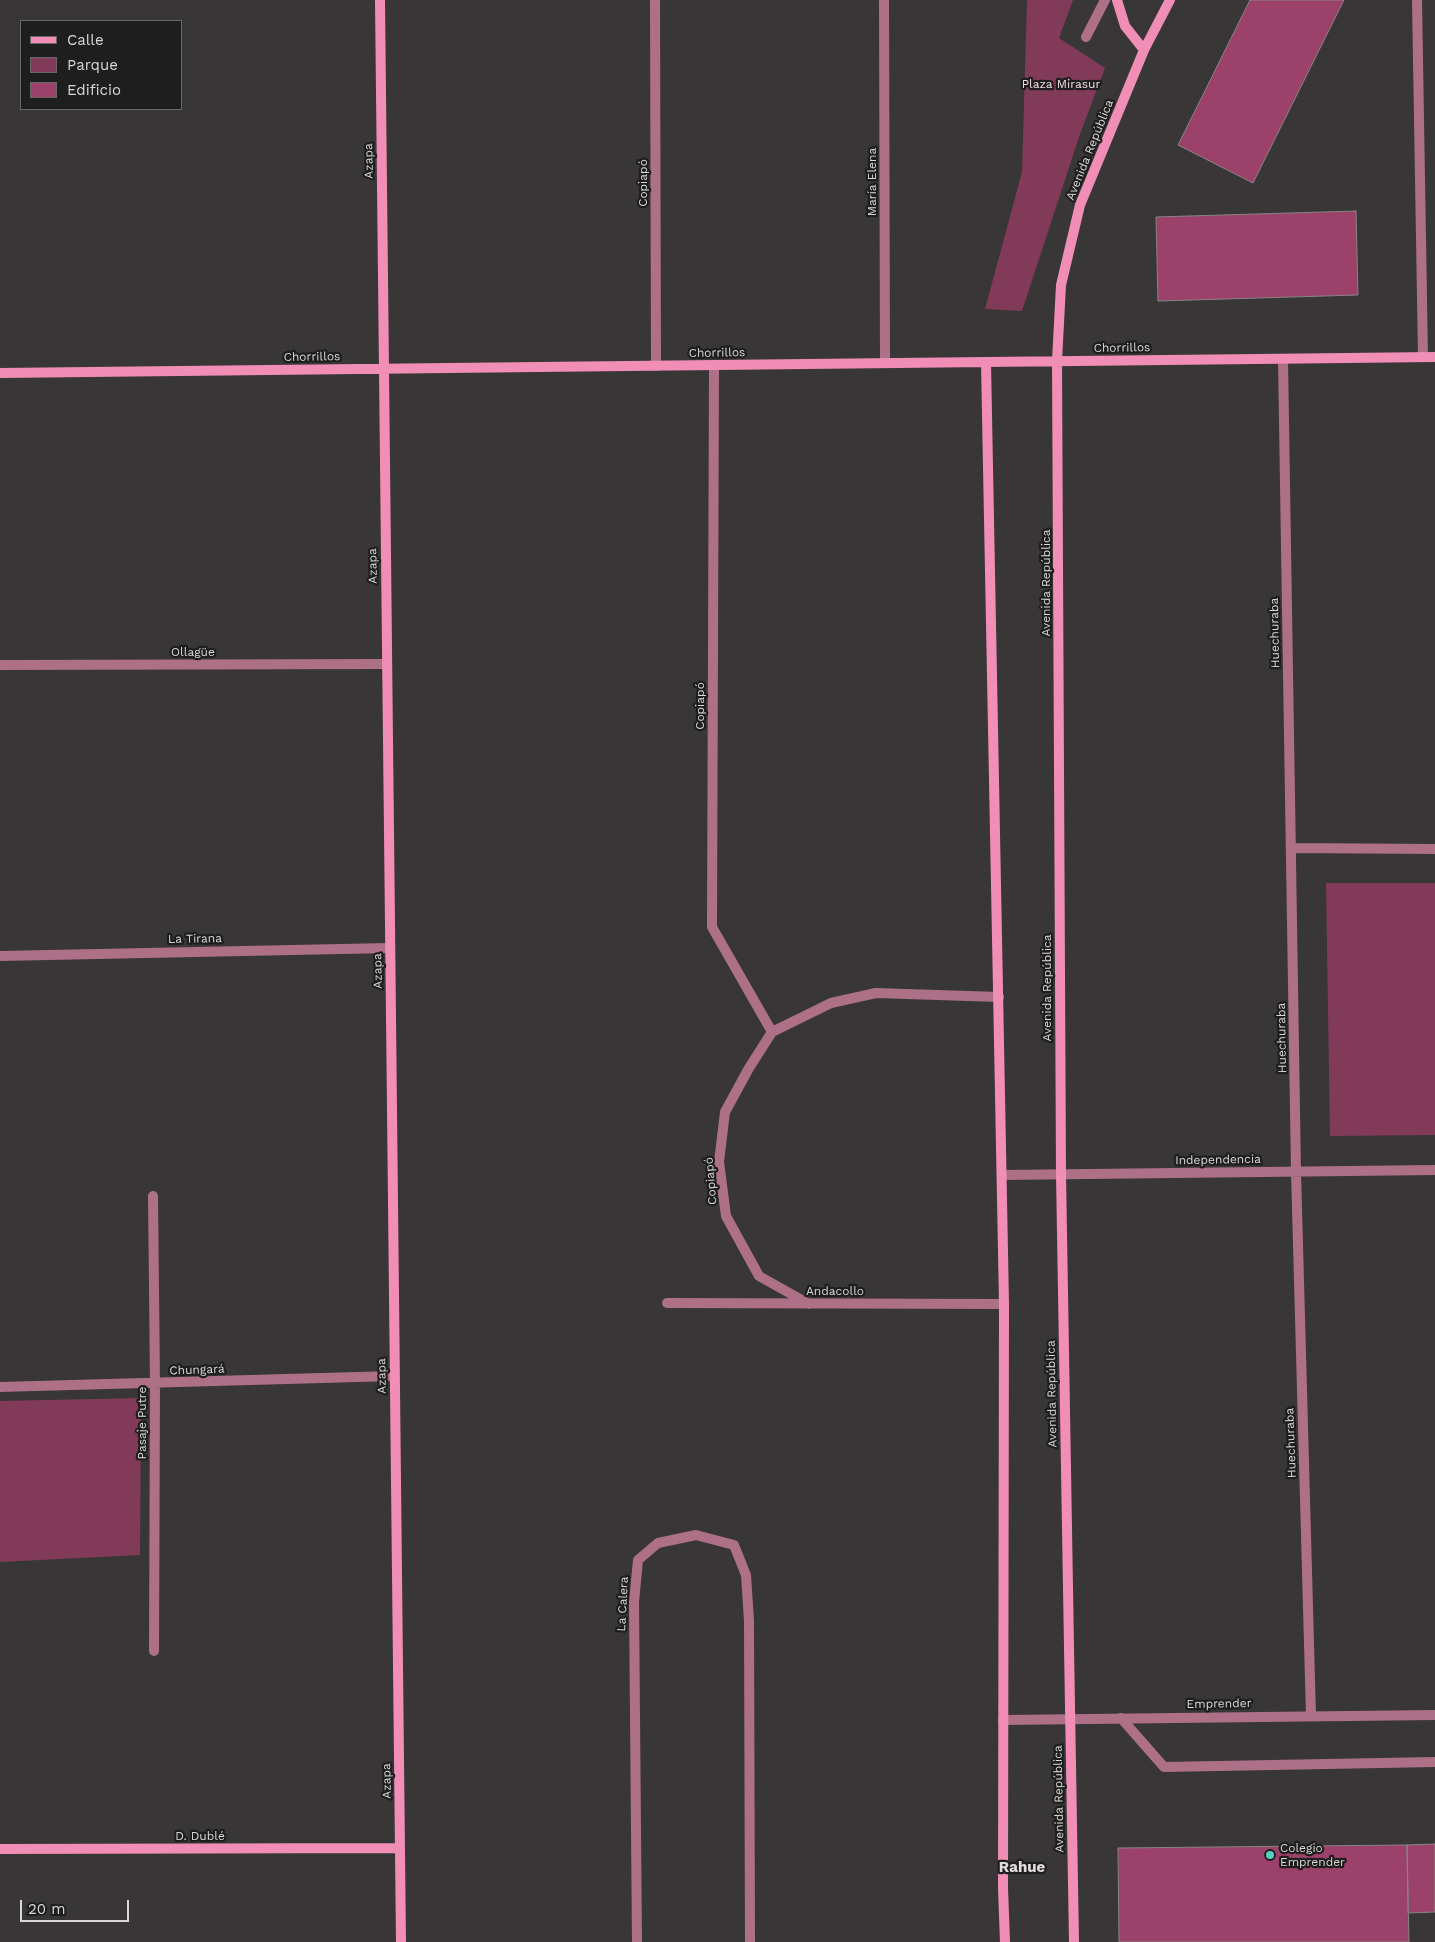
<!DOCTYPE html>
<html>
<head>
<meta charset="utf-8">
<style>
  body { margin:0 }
  #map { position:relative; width:1435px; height:1942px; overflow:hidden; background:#393637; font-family:"Work Sans",sans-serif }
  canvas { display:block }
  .legend { position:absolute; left:20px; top:20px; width:162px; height:90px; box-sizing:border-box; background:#1f1e1e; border:1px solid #696868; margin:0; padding:6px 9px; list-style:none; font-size:15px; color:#d9d7d7 }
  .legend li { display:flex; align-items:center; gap:10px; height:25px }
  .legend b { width:25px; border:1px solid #696868 }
  .scale { position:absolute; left:20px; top:1900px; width:109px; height:22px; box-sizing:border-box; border:2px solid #d9d7d7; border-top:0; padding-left:6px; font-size:15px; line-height:18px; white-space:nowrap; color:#d9d7d7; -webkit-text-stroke:4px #1f1e1e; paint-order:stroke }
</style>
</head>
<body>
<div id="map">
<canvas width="1435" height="1942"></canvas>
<ul class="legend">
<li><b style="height:6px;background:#f18eb5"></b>Calle</li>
<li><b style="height:14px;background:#813b59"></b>Parque</li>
<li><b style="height:14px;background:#9c4169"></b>Edificio</li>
</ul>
<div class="scale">20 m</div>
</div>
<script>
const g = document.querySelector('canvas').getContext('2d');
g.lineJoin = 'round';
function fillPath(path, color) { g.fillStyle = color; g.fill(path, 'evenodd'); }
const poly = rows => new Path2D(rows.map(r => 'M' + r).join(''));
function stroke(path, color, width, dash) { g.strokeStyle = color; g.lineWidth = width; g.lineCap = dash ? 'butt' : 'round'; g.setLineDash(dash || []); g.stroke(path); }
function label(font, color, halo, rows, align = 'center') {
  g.font = font + ' "Work Sans",sans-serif'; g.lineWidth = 4.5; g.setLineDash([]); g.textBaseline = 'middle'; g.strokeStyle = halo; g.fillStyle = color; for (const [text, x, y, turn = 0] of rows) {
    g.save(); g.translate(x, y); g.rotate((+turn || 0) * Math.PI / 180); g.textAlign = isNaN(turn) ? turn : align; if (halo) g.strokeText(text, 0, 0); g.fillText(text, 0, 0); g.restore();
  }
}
fillPath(poly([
  [1027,0,1073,0,1059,38,1105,68,1080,134,1022,311,985,309,1022,172],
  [1326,883,1435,883,1435,1135,1330,1136],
  [141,1398,140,1555,0,1562,0,1401]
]), '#813b59');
const building = poly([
  [1250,0,1344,0,1253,183,1178,145,1250,0],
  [1356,211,1358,295,1158,301,1156,217,1356,211],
  [1435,1844,1435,1912,1408,1913,1407,1845,1435,1844],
  [1407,1845,1409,1942,1119,1942,1118,1848,1407,1845]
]);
fillPath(building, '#9c4169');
stroke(building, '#888586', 1);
stroke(poly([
  [1417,0,1423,357],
  [1121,1718,1164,1767,1435,1762]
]), '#ae7087', 10);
stroke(poly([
  [655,0,656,366],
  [884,0,885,363],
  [1086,37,1105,0],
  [1283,359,1296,1172,1311,1716],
  [714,365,712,927,772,1032],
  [0,665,387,664],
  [1291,848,1435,849],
  [0,956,390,948],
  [1002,1175,1435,1170],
  [153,1196,155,1384,154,1651],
  [667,1303,1004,1304],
  [809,1304,759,1276,726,1216,719,1162,725,1112,749,1068,772,1032,831,1003,876,993,999,997],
  [0,1387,394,1376],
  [1003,1720,1435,1715],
  [637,1942,634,1602,638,1560,658,1543,696,1535,734,1545,746,1575,749,1621,750,1942]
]), '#ae7087', 10);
stroke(poly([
  [380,0,401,1942],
  [1117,0,1125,26,1144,50],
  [986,362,1004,1304,1003,1888,1005,1942],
  [0,373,1435,357],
  [0,1849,400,1848],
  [1074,1942,1061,1174,1057,361,1061,285,1080,205,1144,50,1170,0]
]), '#f18eb5', 10);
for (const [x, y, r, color] of [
  [1270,1855,5,"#59cebe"]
]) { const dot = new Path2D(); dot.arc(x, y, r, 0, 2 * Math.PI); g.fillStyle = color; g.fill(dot); stroke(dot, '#1f1e1e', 2); }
label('12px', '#f5dbe4', '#1f1e1e', [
  ["Plaza Mirasur",1061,84]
]);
label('12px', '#d9d7d7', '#1f1e1e', [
  ["Avenida República",1090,150,-68],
  ["Azapa",369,161,-91],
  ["María Elena",872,182,-90],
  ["Copiapó",643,183,-90],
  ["Chorrillos",1122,348,-1],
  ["Chorrillos",717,353,-1],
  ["Chorrillos",312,357,-1],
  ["Azapa",373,566,-91],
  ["Avenida República",1046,583,-90],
  ["Huechuraba",1275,633,-91],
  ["Ollagüe",193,652],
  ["Copiapó",700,706,-90],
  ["La Tirana",195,939,-1],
  ["Azapa",378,971,-91],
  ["Avenida República",1047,988,-90],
  ["Huechuraba",1282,1038,-91],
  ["Independencia",1218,1160,-1],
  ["Copiapó",711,1181,-95],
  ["Andacollo",835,1291],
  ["Chungará",197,1370,-2],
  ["Azapa",382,1376,-91],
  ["Avenida República",1052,1394,-91],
  ["Pasaje Putre",142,1423,-90],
  ["Huechuraba",1291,1443,-92],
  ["La Calera",623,1604,-87],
  ["Emprender",1219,1704,-1],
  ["Azapa",387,1781,-91],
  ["Avenida República",1059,1799,-91],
  ["D. Dublé",200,1836]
]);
label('12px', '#d9d7d7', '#1f1e1e', [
  ["Colegio",1280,1848],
  ["Emprender",1280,1862]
], 'left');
label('bold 15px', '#e0dcdd', '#1f1e1e', [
  ["Rahue",1022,1868]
]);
</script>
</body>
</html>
